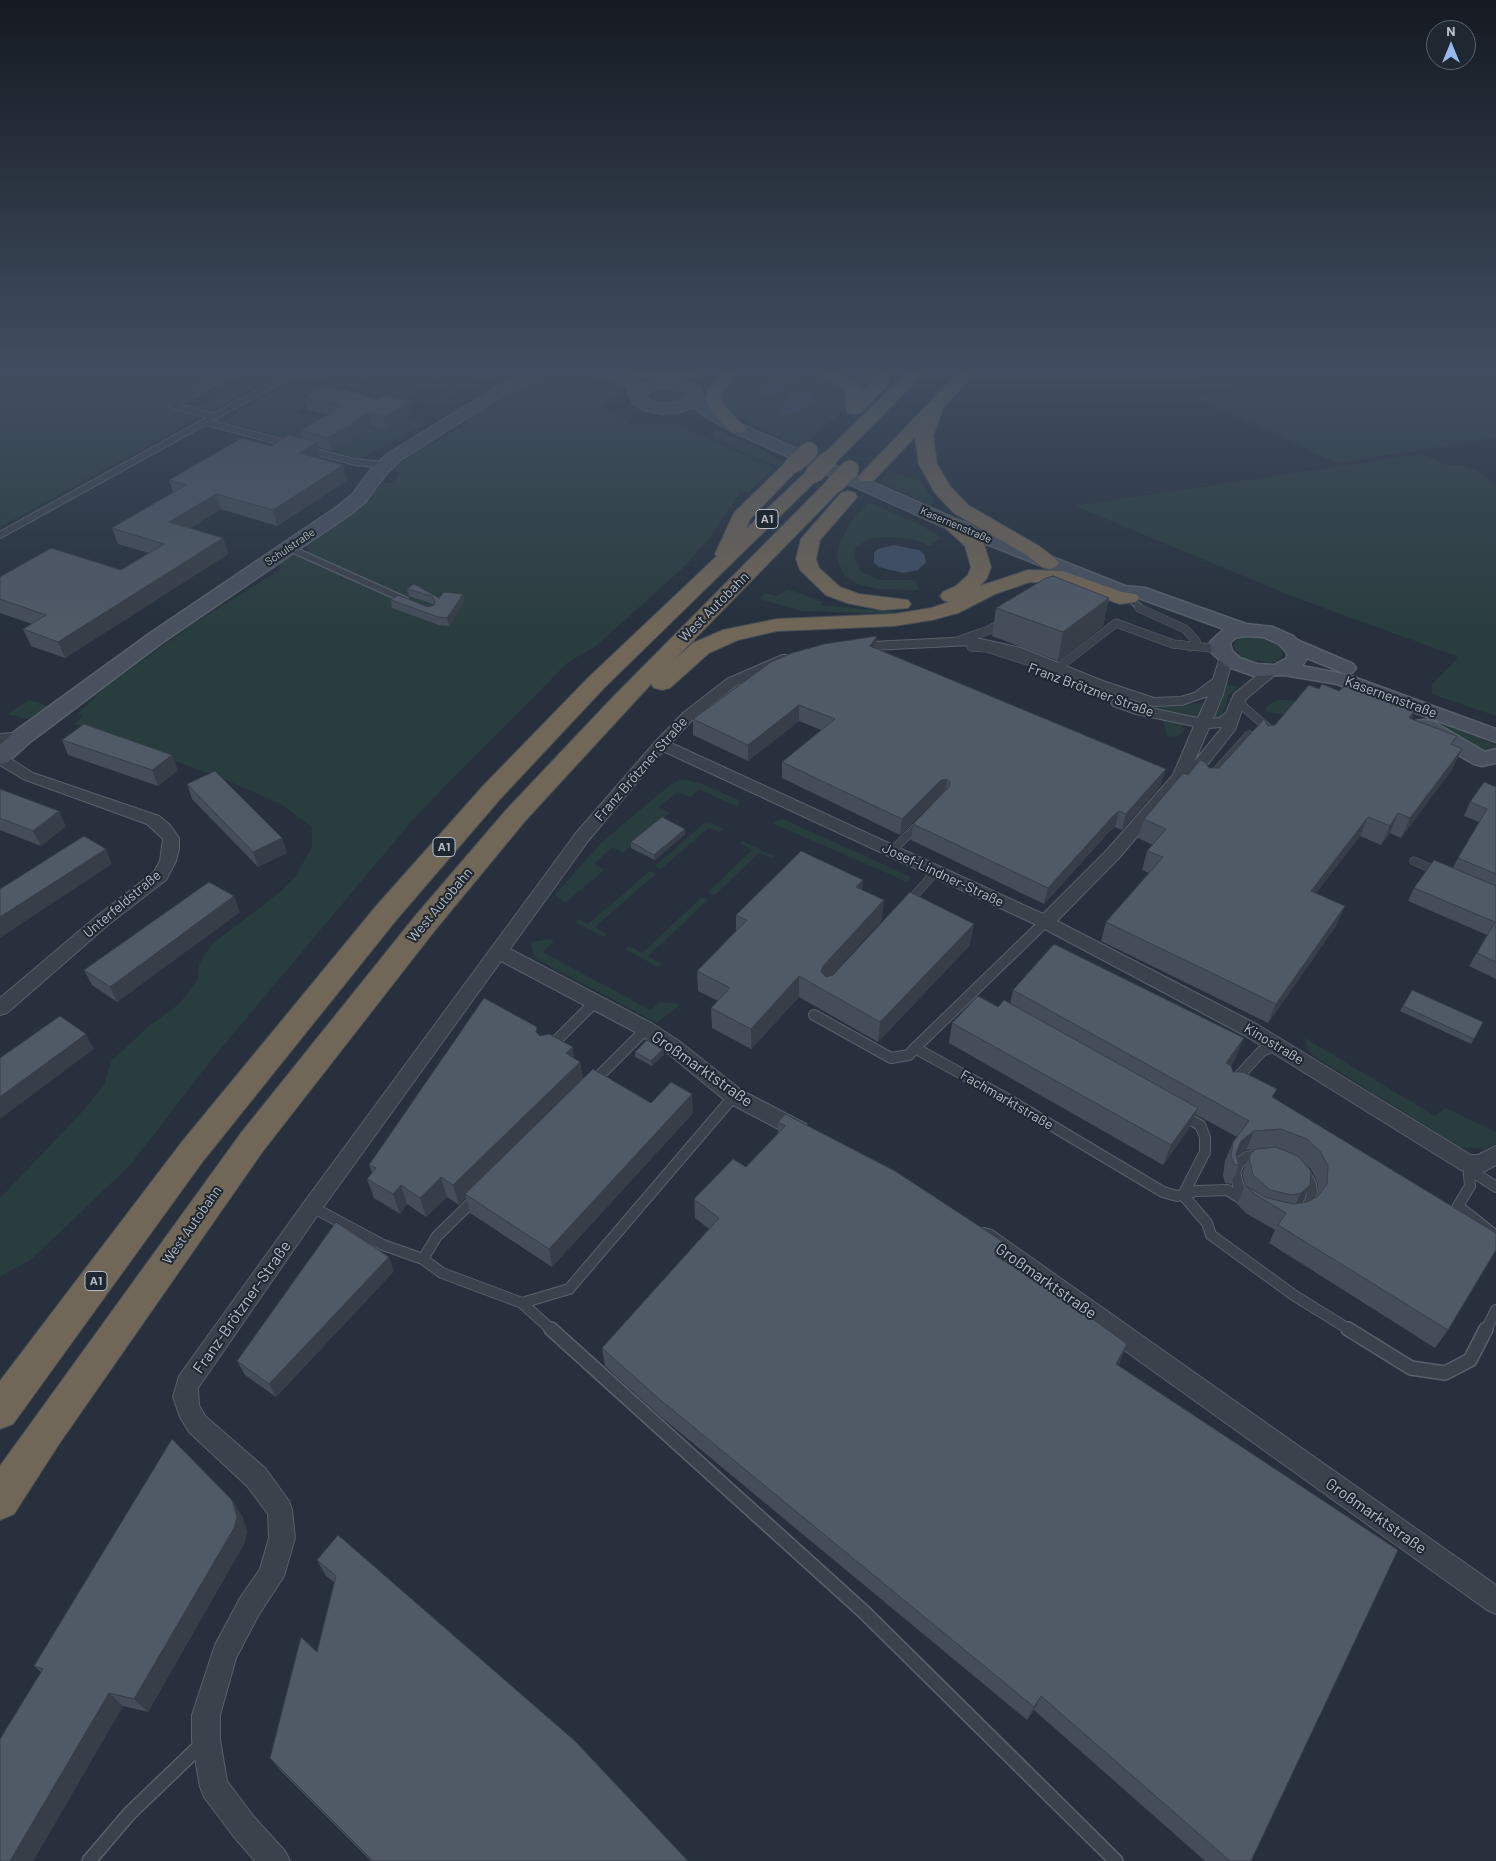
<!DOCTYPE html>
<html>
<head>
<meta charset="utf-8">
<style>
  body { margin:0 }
  #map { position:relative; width:1496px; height:1861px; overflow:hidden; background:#27303c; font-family:Barlow,sans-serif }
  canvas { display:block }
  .north { position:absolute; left:1426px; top:20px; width:50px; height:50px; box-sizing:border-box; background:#1f2731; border:1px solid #5b636d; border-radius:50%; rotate:0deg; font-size:14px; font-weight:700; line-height:20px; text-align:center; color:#b6bdc7 }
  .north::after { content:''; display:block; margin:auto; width:18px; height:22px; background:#96b8ed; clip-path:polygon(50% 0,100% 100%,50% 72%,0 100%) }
</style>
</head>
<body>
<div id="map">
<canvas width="1496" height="1861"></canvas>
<div class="north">N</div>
</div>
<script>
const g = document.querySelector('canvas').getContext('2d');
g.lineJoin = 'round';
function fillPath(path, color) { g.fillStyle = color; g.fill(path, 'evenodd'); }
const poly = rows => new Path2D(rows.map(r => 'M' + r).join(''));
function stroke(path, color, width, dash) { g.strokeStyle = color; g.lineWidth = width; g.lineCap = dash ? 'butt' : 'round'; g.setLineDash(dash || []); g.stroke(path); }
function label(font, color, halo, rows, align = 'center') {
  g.font = font + ' Barlow,sans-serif'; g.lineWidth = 4; g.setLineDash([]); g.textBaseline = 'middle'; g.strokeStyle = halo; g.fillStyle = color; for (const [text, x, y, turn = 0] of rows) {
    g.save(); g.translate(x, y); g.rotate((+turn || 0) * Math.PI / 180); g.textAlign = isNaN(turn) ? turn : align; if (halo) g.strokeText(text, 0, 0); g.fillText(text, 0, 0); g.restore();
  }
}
fillPath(poly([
  [0,368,240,368,166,408,201,417,0,527],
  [268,368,289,368,211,411,196,407],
  [316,368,346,368,349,369,325,382,304,376],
  [368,368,387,368,356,385,339,386,329,383,349,371,356,373],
  [398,368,434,368,445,375,408,398,391,399,369,394,365,390,369,385],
  [823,368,879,368,865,394],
  [1100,368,1496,368,1496,438,1337,463,1195,398,1238,389],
  [787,369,822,374,845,388,850,400,840,414,800,448,734,416,722,403,721,395,722,389,731,380,740,376,767,370],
  [461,373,480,378,446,399,456,402,451,405,440,402,433,406,418,402,409,405,421,397,436,398,451,388,441,386],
  [537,380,582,382,618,393,619,395,616,398,605,400,603,407,633,425,678,425,774,468,748,493,741,491,711,536,686,565,596,646,567,663,416,816,213,1058,131,1164,31,1260,0,1276,0,1198,82,1112,104,1085,111,1061,148,1027,179,1004,198,979,198,966,211,945,280,892,295,877,312,847,312,827,281,804,224,779,74,724,83,716,77,714,104,689,187,628,281,569,279,563,292,557,300,556,309,550,306,547,309,544,359,509,383,483,392,483,400,473,393,470,403,460,420,449,436,442,456,428,463,427,469,423,465,421,513,387],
  [294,383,329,392,294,413,337,424,358,423,387,430,405,419,425,424,361,459,222,421,287,385],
  [666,387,683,391,686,396,680,401,668,404,655,403,648,399,648,393,651,391],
  [714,431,720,431,759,448,785,463,781,466,764,462,714,439,712,436],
  [1422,454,1446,465,1462,465,1477,470,1496,484,1496,716,1432,694,1432,684,1459,657,1294,597,1075,506],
  [889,472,919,480,935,502,930,505,879,482],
  [869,502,920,525,941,538,930,546,914,540,895,537,871,538,856,547,854,556,861,572,881,580,915,580,919,590,877,589,857,584,845,576,840,567,836,556,839,545,850,523],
  [788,589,823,602,820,605,895,612,895,614,802,611,759,599,764,593,777,596],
  [1246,636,1270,639,1280,647,1283,655,1276,661,1270,663,1245,659,1235,650,1234,646,1235,641],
  [1225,684,1238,687,1229,695,1220,719,1217,719,1214,718],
  [1092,685,1135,702,1161,707,1176,707,1206,702,1200,720,1133,705,1089,688],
  [29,700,48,706,28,719,8,714],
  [1278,700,1291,700,1302,703,1291,715,1267,712,1265,710,1268,705],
  [1413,711,1496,745,1496,750,1475,752],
  [1162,718,1181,724,1184,729,1183,733,1176,737,1167,736],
  [682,779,700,783,739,800,738,807,699,789,690,797,678,792,659,807,670,813,623,853,613,847,594,864,604,870,565,903,555,895,601,843,670,785],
  [783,819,911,877,907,882,772,823],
  [711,823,723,829,719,832,708,828,661,869,655,866,703,824],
  [742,841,774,856,772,858,759,853,715,895,708,892,752,850,740,843],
  [650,871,656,874,595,927,606,934,604,937,575,922,578,919,588,924],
  [702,897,708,900,648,956,662,964,658,967,625,949,629,946,642,953],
  [550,939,554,942,543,952,650,1010,661,1002,681,1004,657,1023,537,959,533,954,531,942],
  [1305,1038,1435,1116,1446,1108,1496,1132,1496,1144,1483,1149,1460,1147,1311,1054,1307,1048]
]), '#2a3d3e');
fillPath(poly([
  [771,379,794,379,798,381,788,385,773,395,761,394,759,391],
  [793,389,810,391,815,397,808,405,796,413,781,415,780,412],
  [894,545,919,550,924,554,926,562,918,570,903,573,879,567,874,563,874,553,878,549]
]), '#3e4e63');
const laneFar3 = poly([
  [215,417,172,405,240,368],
  [206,422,289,444],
  [309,450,355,462,384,465],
  [0,535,302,368],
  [289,548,405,600],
  [1129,598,1142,609]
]);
const laneFar2 = poly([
  [1139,608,1185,629,1196,641,1190,647],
  [957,641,989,630,1003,622],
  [971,647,987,648,1055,670,1116,623,1173,644,1220,649],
  [1238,702,1269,729],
  [1211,777,1249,735],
  [892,851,920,823],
  [1414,861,1439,872],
  [907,904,936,871]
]);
const laneFar1 = poly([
  [1045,922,915,1048,1009,1100,1163,1192,1177,1196,1196,1191,1227,1190,1250,1204],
  [814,1015,891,1058,909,1055,915,1048],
  [550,1047,594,1003],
  [1236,1079,1262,1051,1277,1045],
  [593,1082,646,1029],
  [1468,1164,1470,1186,1458,1206,1496,1236],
  [1470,1170,1496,1187],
  [1183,1195,1207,1223,1211,1235,1295,1296,1350,1330],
  [1183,1195,1205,1152,1205,1137,1200,1125,1184,1116],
  [1249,1203,1240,1193,1235,1172,1239,1163,1247,1157,1261,1154],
  [312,1207,383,1245,423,1259,437,1236,477,1197],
  [1304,1209,1310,1202,1312,1193,1311,1184,1305,1174],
  [423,1259,442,1273,522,1303,569,1289,734,1096],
  [522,1303,552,1330],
  [1486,1330,1496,1310]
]);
const lane = poly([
  [551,1329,864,1612,1116,1861],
  [1348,1329,1411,1368,1445,1373,1470,1360,1486,1329],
  [89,1861,130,1813,202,1744]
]);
const street = poly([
  [972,637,1021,648,1103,681,1154,698,1181,697,1194,693,1213,679,1221,654,1231,654,1233,657,1223,694,1213,719,1219,718,1226,713,1234,694,1266,668,1276,668,1278,671,1276,674,1246,699,1235,730,1204,769,1185,780,1119,858,1057,921,1258,1025,1471,1155,1478,1155,1496,1146,1496,1165,1481,1173,1461,1170,1244,1035,1039,926,663,751,588,841,510,949,653,1024,679,1041,741,1090,806,1124,809,1130,806,1136,799,1138,792,1136,727,1102,665,1051,639,1034,501,961,319,1213,198,1388,199,1405,205,1416,265,1468,289,1501,292,1510,295,1538,284,1576,258,1616,236,1658,220,1715,220,1740,227,1781,254,1817,285,1851,290,1861,255,1861,234,1837,204,1797,200,1787,192,1740,192,1715,215,1645,240,1598,260,1569,269,1538,268,1514,247,1486,189,1432,180,1417,173,1397,179,1376,305,1201,576,833,656,741,683,713,727,679,782,655,792,655,794,658,792,661,737,685,693,719,671,743,1043,914,1107,850,1173,775,1194,726,1136,714,1113,706,1111,703,1113,700,1118,699,1145,707,1198,718,1208,696,1182,705,1153,706,1093,687,1011,654,972,645,852,651,845,647,852,643,972,637],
  [1222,727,1221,729,1194,762,1209,728,1222,727],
  [22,732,27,734,30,737,27,740,0,744,0,734,22,732],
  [0,752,33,773,159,816,170,825,179,838,179,849,176,861,166,880,109,924,7,1013,0,1015,0,998,97,916,154,872,160,861,163,839,147,824,23,779,0,765,0,752],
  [984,1228,992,1230,1496,1585,1496,1614,1487,1610,976,1244,973,1237,976,1230,984,1228]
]);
const secondary = poly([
  [567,368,505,394,400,460,385,475,365,502,349,515,163,642,30,742,8,762,0,764,0,745,14,732,149,634,337,507,353,494,373,467,388,454,495,388,537,369,567,368],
  [592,368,612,368,637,381,640,384,649,381,669,379,694,384,700,388,705,401,715,410,743,425,956,519,1125,586,1145,588,1246,624,1273,627,1293,636,1297,640,1353,664,1356,668,1353,672,1346,674,1307,658,1302,666,1348,675,1496,729,1496,742,1337,684,1284,675,1254,676,1226,666,1212,653,1210,642,1224,629,1136,597,1115,595,944,527,731,431,705,416,694,407,680,412,663,414,644,410,632,402,627,387,592,368],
  [669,387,684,391,688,396,677,403,663,404,653,403,645,397,645,395,653,389,669,387],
  [1244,636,1263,637,1279,644,1287,653,1287,658,1274,665,1257,664,1240,658,1232,651,1230,643,1235,638,1244,636],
  [1424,720,1432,721,1485,752,1496,749,1496,763,1482,766,1474,764,1416,731,1413,726,1416,721,1424,720]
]);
const highway = poly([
  [607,368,649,368,670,371,685,368,722,368,714,373,670,381,615,374,609,372,607,368],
  [806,368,829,368,845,375,859,385,862,392,872,382,877,368,893,368,886,387,860,413,854,414,848,413,846,409,845,390,833,381,808,371,806,368],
  [911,368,929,368,834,464,822,464,819,460,822,456,911,368],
  [963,368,980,368,943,408,933,436,937,464,950,486,968,505,1039,546,1056,559,1059,563,1056,567,1049,569,1042,567,1025,554,954,513,935,493,919,464,915,437,873,481,861,481,858,477,963,368],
  [731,369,739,374,723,391,721,398,726,408,746,428,743,432,737,433,731,432,713,414,705,398,709,386,725,371,731,369],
  [794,459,800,460,803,464,750,519,746,529,808,470,814,469,820,470,823,474,604,688,501,798,397,919,203,1161,13,1424,0,1429,0,1381,181,1143,377,905,483,786,588,678,717,556,715,554,734,513,788,460,794,459],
  [835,478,842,480,844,484,842,488,674,660,693,643,723,630,777,619,894,614,931,608,949,602,943,600,940,596,943,592,956,586,968,575,971,567,965,546,940,523,943,519,950,517,957,519,984,544,991,567,987,578,980,586,1028,570,1063,571,1122,592,1136,594,1139,598,1136,602,1120,604,1060,583,1030,582,995,594,958,613,932,620,894,626,777,631,738,640,709,653,670,688,662,690,654,688,651,684,525,821,436,929,263,1151,59,1444,14,1514,0,1520,0,1466,241,1133,416,915,507,809,612,698,828,480,835,478],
  [848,491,855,493,857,497,820,540,816,559,819,568,840,587,859,594,908,600,911,604,908,608,882,610,847,603,826,595,800,570,796,559,801,539,841,493,848,491]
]);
stroke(laneFar3, '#58606a', 8);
stroke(laneFar2, '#58606a', 9);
stroke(laneFar1, '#58606a', 12);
stroke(lane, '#58606a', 16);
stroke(street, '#58606a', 2);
stroke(secondary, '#58606a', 3);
stroke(highway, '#454d57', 2);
stroke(laneFar3, '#3b424c', 5.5);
stroke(laneFar2, '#3b424c', 8);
stroke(laneFar1, '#3b424c', 10);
stroke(lane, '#3b424c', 13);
fillPath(street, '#3b424c');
fillPath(secondary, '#49515f');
fillPath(highway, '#716758');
const highwayBridge = poly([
  [794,464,809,451],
  [814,474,828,460],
  [835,484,850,469]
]);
stroke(highwayBridge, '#454d57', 20, []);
stroke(highwayBridge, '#716758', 18);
fillPath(poly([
  [305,397,378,399,411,401,413,414,387,430,372,426,331,451,318,447,320,458,319,458,347,480,277,526,221,509,190,528,223,538,228,554,65,658,31,646,23,629,32,624,0,613,0,577,121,570,149,553,118,544,112,528,173,492,169,480,271,446,303,439,301,430,328,415,308,410],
  [407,589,439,598,463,594,464,602,449,626,439,625,392,608,391,600,428,607,434,605,433,604,409,596],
  [1109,598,1103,626,1058,661,992,636,996,608],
  [876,648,1161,785,1122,830,1115,827,1109,832,1044,904,911,840,913,824,941,796,939,796,900,835,782,778,782,762,821,730,799,721,748,761,693,735,693,719],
  [1412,719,1453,745,1453,768,1401,838,1390,833,1381,845,1360,836,1316,893,1336,926,1268,1023,1101,941,1106,922,1149,873,1142,870,1147,851,1153,845,1138,838,1144,819,1188,775,1209,768,1219,768,1268,726],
  [62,740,178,770,158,786,68,755],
  [187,784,282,838,287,853,258,867,192,799],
  [1496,787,1496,979,1469,966,1487,935,1408,901,1414,888,1453,868,1458,858,1479,822,1464,816,1470,802],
  [0,789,66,826,41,846,0,830],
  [685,829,685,834,655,860,631,848,631,842],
  [863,880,862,890,882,920,831,976,970,945,878,1042,799,997,751,1049,712,1028,711,1008,718,1001,698,991,697,971,736,932,736,915],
  [240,912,117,1002,92,985,84,970],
  [1013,990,1236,1057,1231,1066,1233,1072,1273,1098,1496,1233,1448,1330,1435,1348,1269,1243,1275,1230,1247,1214,1237,1204,1245,1186,1242,1173,1251,1153,1259,1149,1246,1150,1237,1157,1239,1166,1231,1184,1225,1183,1223,1175,1225,1161,1233,1142,1237,1137,1195,1114,1190,1127,1163,1165,949,1043,952,1023,998,1007,1010,1004],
  [1306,1165,1311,1169,1318,1184,1317,1197,1307,1202,1299,1203,1303,1200,1310,1185],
  [1403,1006,1483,1022,1471,1044,1400,1011],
  [538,1034,540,1036,580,1062,583,1079,651,1103,693,1113,552,1267,470,1213,466,1197,459,1205,447,1197,426,1217,407,1204,400,1214,374,1198,367,1179,372,1173,369,1165],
  [635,1052,664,1054,652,1066,635,1057],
  [785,1114,1127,1344,1118,1365,1251,1861,1205,1861,1034,1710,1027,1720,660,1416,605,1366,602,1348,709,1229,695,1218,694,1199,746,1167,778,1134,778,1122],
  [394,1271,276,1397,245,1375,237,1361],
  [232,1500,242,1516,247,1532,244,1544,148,1712,123,1706,33,1861,0,1861,41,1672,34,1666],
  [317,1560,688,1861,371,1861,281,1771,270,1758,317,1652,335,1583,326,1576]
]), '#454d58');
fillPath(poly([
  [411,401,413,414,387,430,384,417],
  [369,413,372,426,331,451,328,438],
  [317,442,320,458,303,468,299,453],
  [343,465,347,480,277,526,273,510],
  [216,494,221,509,175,538,169,522],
  [223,538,228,554,65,658,58,642],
  [463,594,464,602,449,626,447,618],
  [1109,598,1103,626,1058,661,1063,632],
  [877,636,875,652,870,646],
  [799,705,799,721,748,761,748,745],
  [1417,707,1409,726,1409,718],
  [1462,749,1453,768,1401,838,1410,818],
  [172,755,178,770,158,786,152,770],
  [1166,769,1161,785,1122,830,1126,814],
  [947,779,945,795,939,796,900,835,902,819,941,780],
  [59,811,66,826,41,846,33,831],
  [1119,811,1115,827,1109,832,1044,904,1048,888,1113,816],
  [1398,813,1390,833,1381,845,1390,826],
  [1368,817,1360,836,1303,910,1311,891],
  [685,829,685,834,655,860,654,855],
  [282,838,287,853,258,867,253,852],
  [106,849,112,864,0,938,0,917],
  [863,880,861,900,856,887],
  [234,896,240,912,117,1002,110,987],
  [884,900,882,920,822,986,821,972,823,966],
  [1345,906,1336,926,1268,1023,1276,1004],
  [974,924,970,945,878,1042,880,1022],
  [799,976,799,997,751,1049,751,1029],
  [86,1034,94,1049,0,1119,0,1097],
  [1244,1038,1236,1057,1219,1083,1226,1063],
  [573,1047,575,1066,580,1062,583,1082,465,1194,466,1197,459,1205,453,1185,566,1053],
  [663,1049,664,1054,652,1066,651,1061],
  [692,1094,693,1113,552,1267,549,1249],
  [1198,1108,1190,1127,1163,1165,1171,1145],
  [1254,1131,1246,1150,1233,1160,1241,1141],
  [441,1177,447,1197,426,1217,420,1198],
  [401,1185,407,1204,400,1214,393,1194],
  [1310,1185,1303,1200,1294,1207,1301,1193],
  [1005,1243,1000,1263,996,1256],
  [389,1257,394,1271,276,1397,269,1384],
  [1127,1344,1120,1363,1109,1382,1116,1364],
  [232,1500,242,1516,247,1532,244,1544,148,1712,134,1699],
  [109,1693,123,1706,33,1861,10,1861],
  [1041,1696,1034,1710,1027,1720,1034,1707]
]), '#383e47');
const building = poly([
  [326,385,378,399,385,395,411,401,384,417,369,413,328,438,301,430,342,406,305,397,326,385],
  [289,435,317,442,299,453,343,465,273,510,216,494,169,522,223,538,58,642,23,629,46,615,0,599,0,577,51,548,121,570,164,544,112,528,186,485,169,480,242,438,271,446,289,435],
  [1053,576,1109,598,1063,632,996,608,1046,578,1053,576],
  [414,584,439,598,444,592,463,594,447,618,438,617,391,600,398,595,428,607,434,605,435,601,432,596,407,589,414,584],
  [877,636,870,646,1166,769,1126,814,1119,811,1113,816,1048,888,913,824,949,787,950,782,947,779,941,780,902,819,782,762,835,719,799,705,748,745,693,719,771,662,792,653,824,644,877,636],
  [1349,682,1417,707,1409,718,1457,736,1451,744,1462,749,1410,818,1398,813,1390,826,1368,817,1311,891,1345,906,1276,1004,1106,922,1163,857,1147,851,1166,829,1144,819,1183,773,1188,775,1200,760,1205,762,1209,768,1219,768,1264,719,1268,726,1275,725,1309,685,1319,689,1322,684,1339,691,1349,682],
  [84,724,172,755,152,770,62,740,84,724],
  [215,771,282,838,253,852,187,784,215,771],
  [1484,782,1496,787,1496,874,1458,858,1487,809,1470,802,1484,782],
  [0,789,59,811,33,831,0,818,0,789],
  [662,817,685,829,654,855,631,842,662,817],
  [84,836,106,849,0,917,0,889,84,836],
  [801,851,863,880,856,887,884,900,823,966,821,972,826,977,833,975,910,892,974,924,880,1022,799,976,751,1029,711,1008,730,988,697,971,747,920,736,915,801,851],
  [1434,860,1496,886,1496,962,1477,953,1495,922,1414,888,1434,860],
  [209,882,234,896,110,987,84,970,209,882],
  [1054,944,1244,1038,1226,1063,1231,1066,1233,1072,1243,1072,1277,1089,1272,1097,1496,1233,1496,1250,1448,1330,1278,1225,1286,1213,1256,1195,1246,1186,1267,1198,1293,1204,1307,1202,1318,1196,1327,1184,1328,1166,1320,1151,1307,1139,1281,1129,1254,1131,1241,1141,1236,1154,1239,1166,1234,1164,1231,1156,1233,1142,1249,1121,1013,990,1054,944],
  [1412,990,1483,1022,1474,1039,1403,1006,1412,990],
  [978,996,998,1007,1004,1000,1198,1108,1171,1145,952,1023,978,996],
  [484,998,537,1027,536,1032,540,1036,549,1034,573,1047,566,1053,580,1062,453,1185,441,1177,420,1198,401,1185,393,1194,367,1179,376,1168,369,1165,484,998],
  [60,1016,86,1034,0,1097,0,1058,60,1016],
  [647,1040,663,1049,651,1061,635,1052,647,1040],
  [593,1069,651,1103,671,1082,692,1094,549,1249,465,1194,593,1069],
  [785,1114,895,1171,1005,1243,996,1256,1063,1297,1127,1344,1116,1364,1398,1550,1251,1861,1230,1861,1041,1696,1034,1707,658,1398,602,1348,719,1218,694,1199,733,1159,746,1167,785,1126,778,1122,785,1114],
  [1276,1147,1298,1156,1311,1171,1310,1185,1301,1193,1292,1195,1270,1190,1253,1175,1249,1158,1251,1153,1256,1149,1276,1147],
  [336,1222,389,1257,269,1384,237,1361,336,1222],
  [172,1439,232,1500,237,1517,234,1528,134,1699,109,1693,10,1861,0,1861,0,1739,43,1669,34,1666,172,1439],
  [338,1535,575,1741,688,1861,373,1861,270,1758,301,1637,317,1652,336,1576,317,1560,338,1535]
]);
fillPath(building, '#505966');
stroke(building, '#383e47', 1);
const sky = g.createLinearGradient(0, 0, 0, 629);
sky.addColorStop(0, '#151a21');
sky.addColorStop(0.59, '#414e61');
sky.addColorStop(1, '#414e6100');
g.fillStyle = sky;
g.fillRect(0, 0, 1496, 629);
label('11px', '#b6bdc7', '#1f2731', [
  ["Kasernenstraße",956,525,23],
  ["Schulstraße",290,547,-34]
]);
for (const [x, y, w] of [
  [767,519,22],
  [444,847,22],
  [96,1281,22]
]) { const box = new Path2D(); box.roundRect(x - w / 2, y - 9.5, w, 19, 4); g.fillStyle = '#1f2731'; g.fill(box); stroke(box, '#b6bdc7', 1); }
label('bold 12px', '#b6bdc7', null, [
  ["A1",767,519],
  ["A1",444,847],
  ["A1",96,1281]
]);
label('14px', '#b6bdc7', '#1f2731', [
  ["West Autobahn",714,607,-45],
  ["Franz Brötzner Straße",1091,690,20],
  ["Kasernenstraße",1391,697,20],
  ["Franz Brötzner Straße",641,769,-49],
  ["Josef-Lindner-Straße",943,875,25],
  ["Unterfeldstraße",122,904,-40],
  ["West Autobahn",440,905,-50],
  ["Kinostraße",1274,1044,31],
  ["Fachmarktstraße",1007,1100,30],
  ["West Autobahn",192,1225,-55]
]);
label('16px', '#b6bdc7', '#1f2731', [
  ["Großmarktstraße",702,1069,35],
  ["Großmarktstraße",1046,1281,35],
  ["Franz-Brötzner-Straße",242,1307,-55],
  ["Großmarktstraße",1376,1516,35]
]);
</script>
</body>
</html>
